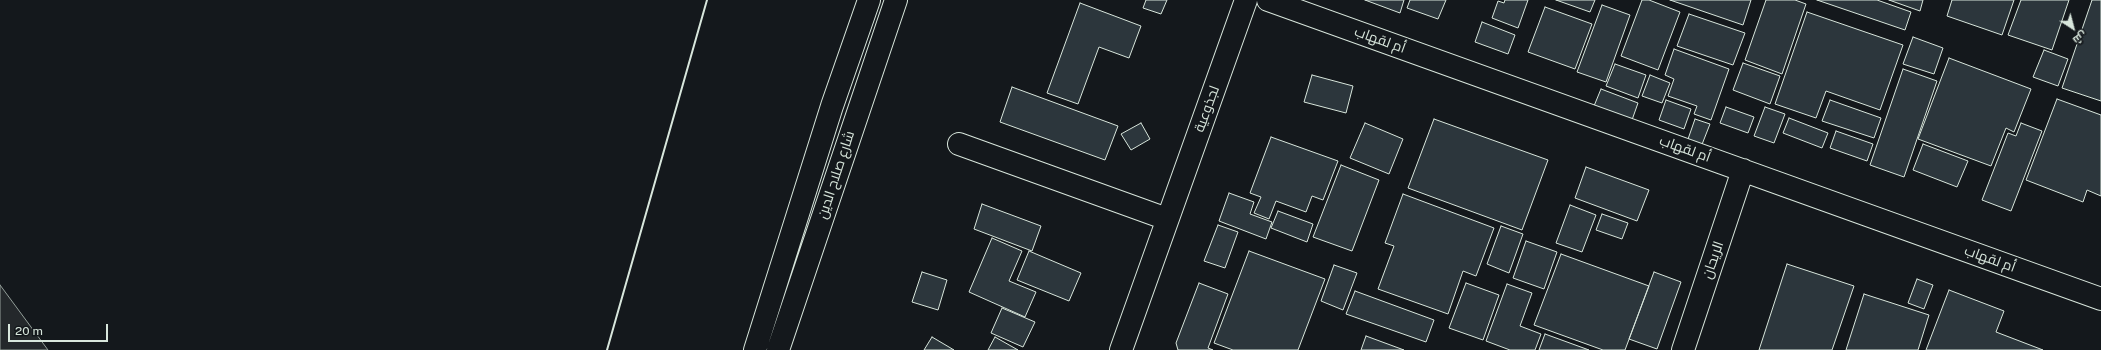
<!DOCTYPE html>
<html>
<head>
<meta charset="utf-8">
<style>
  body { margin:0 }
  #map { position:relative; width:2101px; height:350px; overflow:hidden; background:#14181c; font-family:"Public Sans",Cairo,sans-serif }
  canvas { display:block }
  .north { position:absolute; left:2053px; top:8px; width:40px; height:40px; -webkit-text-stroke:3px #14181c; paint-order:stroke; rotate:144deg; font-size:11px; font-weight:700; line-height:16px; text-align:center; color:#d8e6dc }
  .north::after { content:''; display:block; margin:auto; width:14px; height:18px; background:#d8e6dc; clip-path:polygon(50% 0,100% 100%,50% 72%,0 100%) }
  .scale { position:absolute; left:8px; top:324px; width:100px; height:18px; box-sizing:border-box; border:2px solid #d8e6dc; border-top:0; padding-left:5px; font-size:12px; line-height:14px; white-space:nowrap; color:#d8e6dc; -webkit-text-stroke:3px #14181c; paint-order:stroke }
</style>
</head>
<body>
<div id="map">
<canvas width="2101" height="350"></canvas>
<div class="north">ش</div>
<div class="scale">20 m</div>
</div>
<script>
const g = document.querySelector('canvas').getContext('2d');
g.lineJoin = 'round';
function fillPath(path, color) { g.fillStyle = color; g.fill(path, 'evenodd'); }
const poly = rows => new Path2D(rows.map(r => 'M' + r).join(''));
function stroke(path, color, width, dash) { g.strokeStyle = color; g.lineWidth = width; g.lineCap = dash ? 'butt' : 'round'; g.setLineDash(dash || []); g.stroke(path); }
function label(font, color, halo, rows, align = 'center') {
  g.font = font + ' "Public Sans",Cairo,sans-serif'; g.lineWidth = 3; g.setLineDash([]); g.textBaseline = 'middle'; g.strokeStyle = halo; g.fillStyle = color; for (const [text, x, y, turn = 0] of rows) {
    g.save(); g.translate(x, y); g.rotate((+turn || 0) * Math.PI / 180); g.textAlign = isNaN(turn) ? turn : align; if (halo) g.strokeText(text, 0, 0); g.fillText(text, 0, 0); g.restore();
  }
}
const parking = poly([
  [0,285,48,350,0,350,0,285]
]);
fillPath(parking, '#24282b');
stroke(parking, '#939e99', 1);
const building = poly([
  [1146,0,1167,0,1161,14,1143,8,1146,0],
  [1365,0,1404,0,1400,13,1365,0],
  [1410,0,1446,0,1438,19,1407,8,1410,0],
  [1505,0,1528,0,1518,28,1492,18,1498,1,1504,3,1505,0],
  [1556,0,1595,0,1590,12,1556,0],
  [1642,0,1649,0,1680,12,1658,70,1621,56,1642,0],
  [1670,0,1751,0,1743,25,1670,0],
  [1766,0,1795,0,1806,4,1782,74,1745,60,1766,0],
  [1817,0,1877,0,1911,12,1905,30,1817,0],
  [1889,0,1923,0,1920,11,1889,0],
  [1952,0,2014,0,2002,35,1947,16,1952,0],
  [2021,0,2069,0,2052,50,2008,35,2021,0],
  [2092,0,2101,0,2101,101,2062,88,2092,0],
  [1080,3,1141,26,1129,58,1099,47,1078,104,1047,93,1080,3],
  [1602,5,1630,15,1606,82,1577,72,1602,5],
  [1545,7,1592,24,1575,69,1528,52,1545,7],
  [1807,12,1903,45,1880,110,1826,91,1816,118,1775,104,1807,12],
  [1689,14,1745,33,1733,65,1677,46,1689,14],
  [1482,22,1515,35,1508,54,1475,42,1482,22],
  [1913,37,1943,48,1934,74,1903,64,1913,37],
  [1674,49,1729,69,1711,120,1694,114,1697,106,1668,96,1674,79,1665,75,1674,49],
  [2044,50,2068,59,2058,86,2033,77,2044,50],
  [1949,58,2031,89,2014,132,2006,128,1991,166,1918,139,1949,58],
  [1743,63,1780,76,1770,104,1733,90,1743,63],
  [1615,64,1646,75,1638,98,1606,86,1615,64],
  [1903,69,1937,81,1904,177,1870,165,1903,69],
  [1312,75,1353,86,1346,113,1304,102,1312,75],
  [1650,75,1670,83,1662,103,1642,96,1650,75],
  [1012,87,1118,126,1105,160,1000,122,1012,87],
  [1601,89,1638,103,1632,120,1594,106,1601,89],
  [2057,99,2101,115,2101,196,2087,190,2083,202,2026,180,2057,99],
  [1666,100,1691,109,1684,129,1659,120,1666,100],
  [1830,100,1881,118,1874,138,1822,121,1830,100],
  [1726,107,1754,117,1748,133,1720,123,1726,107],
  [1765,107,1785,114,1774,143,1754,136,1765,107],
  [1789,118,1828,133,1822,148,1783,133,1789,118],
  [1434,119,1548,160,1522,230,1408,188,1434,119],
  [1695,119,1710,124,1701,147,1687,142,1695,119],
  [1141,123,1150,139,1131,150,1121,134,1141,123],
  [1365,123,1403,139,1389,174,1350,158,1365,123],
  [2021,123,2042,131,2011,211,1982,200,2008,133,2016,136,2021,123],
  [1836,131,1873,144,1867,161,1830,148,1836,131],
  [1271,137,1338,161,1323,200,1312,196,1306,212,1276,201,1269,219,1254,213,1261,197,1250,193,1271,137],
  [1923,144,1968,161,1957,187,1913,170,1923,144],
  [1341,165,1379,180,1352,251,1313,237,1341,165],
  [1586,167,1649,190,1637,221,1575,198,1586,167],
  [1229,193,1254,202,1250,214,1272,222,1266,239,1219,221,1229,193],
  [1403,194,1494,228,1476,276,1463,271,1448,314,1378,289,1394,246,1385,243,1403,194],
  [982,204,1041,226,1032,251,974,229,982,204],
  [1570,205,1596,215,1582,252,1556,243,1570,205],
  [1278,211,1313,224,1307,242,1271,228,1278,211],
  [1602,214,1628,223,1622,239,1596,230,1602,214],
  [1218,225,1238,232,1225,268,1204,261,1218,225],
  [1501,226,1523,234,1509,273,1487,264,1501,226],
  [992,238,1022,251,1009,281,1036,292,1025,317,969,292,992,238],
  [1526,241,1557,252,1544,289,1513,278,1526,241],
  [1029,251,1081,273,1069,301,1017,280,1029,251],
  [1249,251,1325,279,1298,350,1233,350,1214,343,1249,251],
  [1561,254,1649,286,1625,350,1603,350,1534,325,1561,254],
  [1787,264,1854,286,1832,350,1759,350,1787,264],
  [1334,265,1357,273,1343,310,1321,301,1334,265],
  [922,272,947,280,938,310,912,302,922,272],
  [1654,272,1681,282,1657,349,1629,339,1654,272],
  [1917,279,1933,285,1924,309,1908,303,1917,279],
  [1199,283,1228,294,1208,348,1213,350,1178,350,1176,343,1199,283],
  [1466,283,1499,295,1483,340,1449,328,1466,283],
  [1507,284,1532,293,1520,326,1541,334,1535,350,1510,350,1486,341,1507,284],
  [1949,290,2004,311,1996,332,2043,350,1926,350,1949,290],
  [1355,291,1434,320,1426,342,1346,314,1355,291],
  [1864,294,1929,315,1918,350,1846,350,1864,294],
  [1002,308,1035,322,1023,347,991,333,1002,308],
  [1545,334,1589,350,1539,350,1545,334],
  [1366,336,1404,350,1361,350,1366,336],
  [932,337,954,350,924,350,932,337],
  [995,337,1018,350,988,350,995,337]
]);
fillPath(building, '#2c363c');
stroke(building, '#d8e6dc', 1);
const minor = poly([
  [1268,0,2101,299],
  [959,144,1167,219],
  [1121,350,1246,0],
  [1683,350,1743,170]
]);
const tertiary = poly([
  [755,350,832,106,869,0],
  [778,350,896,0]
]);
stroke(minor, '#d8e6dc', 24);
stroke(tertiary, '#d8e6dc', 24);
stroke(minor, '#14181c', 22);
stroke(tertiary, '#14181c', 22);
stroke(poly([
  [607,350,707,0]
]), '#d8e6dc', 2);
label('14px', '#d8e6dc', '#14181c', [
  ["أم لقهاب",1380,40,20],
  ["لجذوعية",1207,109,-70],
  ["أم لقهاب",1685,149,20],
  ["شارع صلاح الدين",836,175,-72],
  ["أم لقهاب",1990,259,20],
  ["الريحان",1713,260,-71]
]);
</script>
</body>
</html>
